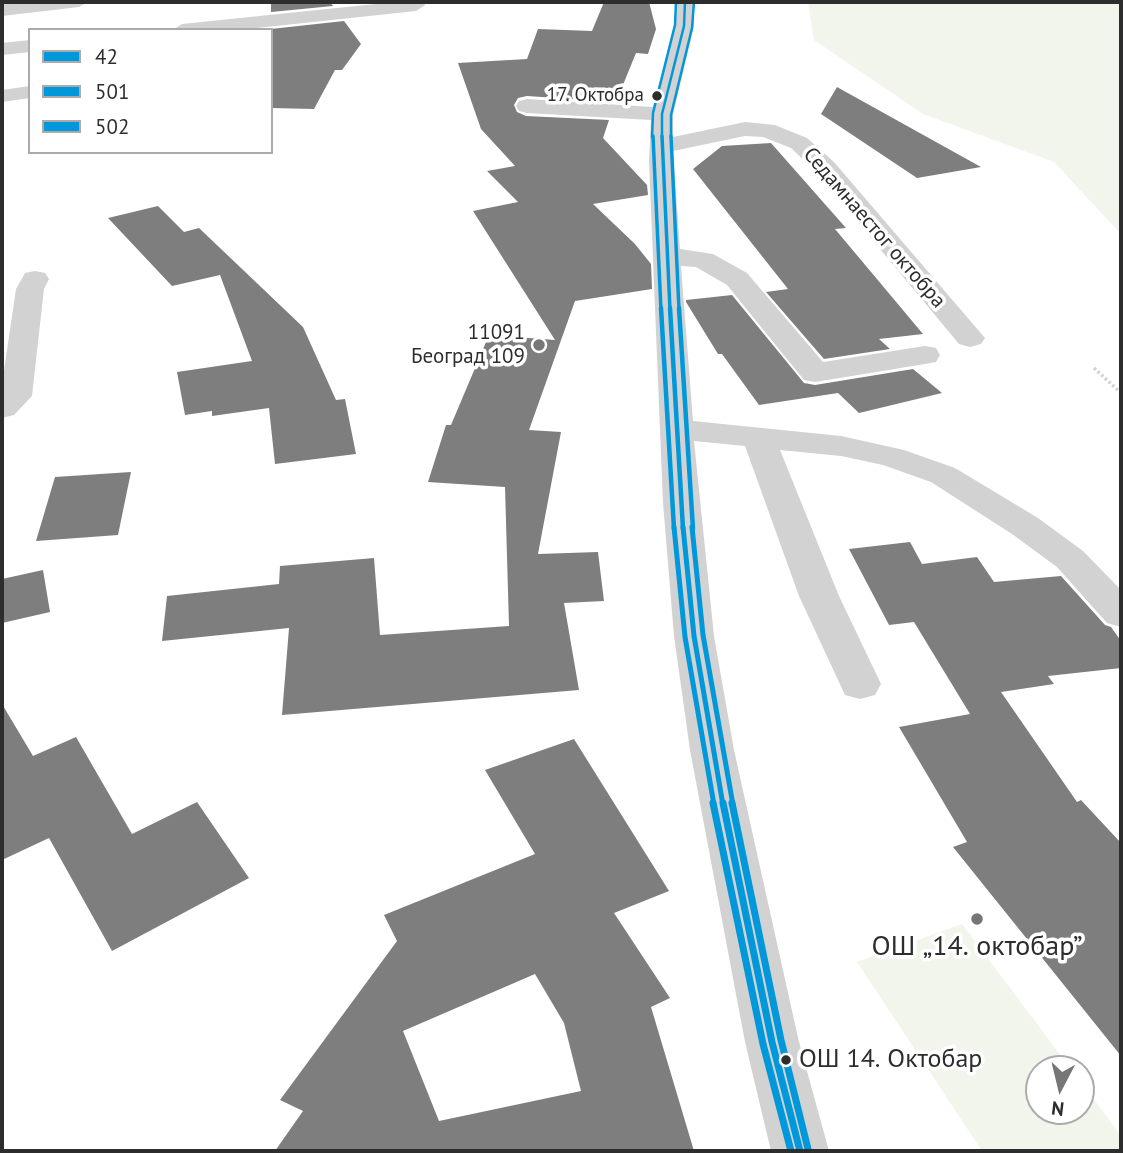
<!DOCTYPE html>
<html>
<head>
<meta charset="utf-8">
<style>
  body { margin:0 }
  #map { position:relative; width:1123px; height:1153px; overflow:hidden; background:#fff; font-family:"PT Sans",sans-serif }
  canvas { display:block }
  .frame { position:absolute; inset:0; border:4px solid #2d2d2d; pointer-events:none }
  .legend { position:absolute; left:28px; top:28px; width:245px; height:126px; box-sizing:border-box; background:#fff; border:2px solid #ababab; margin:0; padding:9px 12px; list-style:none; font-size:21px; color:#2d2d2d }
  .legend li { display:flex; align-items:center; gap:14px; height:35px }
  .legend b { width:35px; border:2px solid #ababab }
  .north { position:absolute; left:1025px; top:1055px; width:70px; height:70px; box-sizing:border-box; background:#fff; border:2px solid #ababab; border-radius:50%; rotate:187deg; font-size:19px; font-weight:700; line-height:28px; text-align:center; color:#2d2d2d }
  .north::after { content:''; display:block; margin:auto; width:24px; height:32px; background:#767676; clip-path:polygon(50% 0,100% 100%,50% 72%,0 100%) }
</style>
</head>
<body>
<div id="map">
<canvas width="1123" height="1153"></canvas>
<div class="frame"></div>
<ul class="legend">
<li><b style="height:9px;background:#0098da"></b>42</li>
<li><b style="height:9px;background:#0098da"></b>501</li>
<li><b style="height:9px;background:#0098da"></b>502</li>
</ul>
<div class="north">N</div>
</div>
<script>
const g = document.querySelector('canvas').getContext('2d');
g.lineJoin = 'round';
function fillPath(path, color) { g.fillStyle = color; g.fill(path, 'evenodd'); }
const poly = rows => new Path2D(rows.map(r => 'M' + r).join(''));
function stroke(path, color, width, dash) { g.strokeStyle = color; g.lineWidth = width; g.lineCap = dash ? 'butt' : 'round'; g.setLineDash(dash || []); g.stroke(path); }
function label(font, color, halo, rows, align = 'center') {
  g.font = font + ' "PT Sans",sans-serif'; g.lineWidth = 7; g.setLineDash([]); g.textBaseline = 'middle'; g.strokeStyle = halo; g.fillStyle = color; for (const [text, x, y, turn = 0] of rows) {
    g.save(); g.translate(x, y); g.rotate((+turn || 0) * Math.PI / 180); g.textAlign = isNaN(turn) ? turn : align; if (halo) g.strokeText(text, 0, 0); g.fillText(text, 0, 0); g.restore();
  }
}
fillPath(poly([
  [808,2,1121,2,1121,234,1054,162,923,114,814,40],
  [962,924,1071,1069,1039,1069,1039,1111,1081,1111,1081,1082,1121,1136,1121,1151,982,1151,857,962]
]), '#f2f5eb');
fillPath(poly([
  [271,2,330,2,333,6,271,12],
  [604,2,649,2,656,29,648,54,636,53,616,102,527,96,518,98,514,105,517,112,526,116,609,120,603,138,647,185,648,195,593,204,635,244,651,264,652,289,575,301,529,430,561,432,538,554,598,552,604,601,564,603,579,690,282,715,289,628,162,641,167,596,279,584,280,566,374,558,380,635,509,626,505,487,428,482,446,425,451,425,489,335,555,340,473,211,518,202,487,171,515,166,481,129,458,63,527,59,538,29,592,31],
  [344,21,361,44,342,70,335,70,314,109,271,108,271,29],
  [837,87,981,167,917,178,821,114],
  [771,143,846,228,835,229,923,334,879,339,890,349,824,359,766,292,788,289,693,169,722,146],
  [158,206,184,232,199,228,303,327,336,400,345,399,356,454,275,464,269,408,212,416,212,411,185,415,177,372,252,361,220,275,172,286,108,218],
  [732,295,804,383,815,385,913,369,942,393,859,413,838,393,759,405,722,354,718,354,686,302,686,300],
  [131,472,118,535,36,541,55,477],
  [910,542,922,564,977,557,994,582,1061,576,1105,625,1111,627,1121,641,1121,668,1048,676,1054,684,1001,692,1077,802,1081,800,1121,843,1121,1056,953,847,967,842,899,727,970,714,914,622,889,625,849,549],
  [43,570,50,612,2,623,2,579],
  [2,704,33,756,76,737,132,834,197,802,249,878,112,951,49,838,2,860],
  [574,739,669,891,614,913,670,998,651,1007,694,1151,275,1151,303,1111,280,1100,397,941,384,915,535,854,485,770],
  [535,974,564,1023,581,1091,439,1121,403,1031]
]), '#7e7e7e');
stroke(poly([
  [1094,368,1121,393]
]), '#d2d2d2', 3.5, [2.5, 2.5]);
fillPath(poly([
  [28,2,88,2,79,7,2,16,2,4,28,2],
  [395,2,423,2,425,5,416,11,238,30,173,30,182,24,395,2],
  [676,2,694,2,694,26,673,114,673,137,745,122,775,125,807,138,834,162,985,338,981,344,970,347,959,344,816,172,791,148,763,137,745,136,673,151,680,249,713,254,747,273,823,362,925,346,936,348,940,355,936,362,925,364,815,382,804,380,727,285,696,267,681,266,693,421,841,436,904,450,955,468,1038,518,1083,551,1121,590,1121,627,1107,623,1057,567,1012,534,931,482,883,465,841,456,780,450,839,596,881,684,875,695,860,699,845,695,799,596,745,446,694,441,714,636,734,750,799,1042,829,1151,771,1151,745,1042,690,750,674,636,663,503,649,161,651,120,527,113,519,111,516,106,519,101,527,99,653,107,674,26,676,2],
  [30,40,30,52,2,55,2,43,30,40],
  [30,86,30,98,2,102,2,90,30,86],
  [35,271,45,273,49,279,44,289,32,396,14,415,2,418,2,384,16,289,25,273,35,271]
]), '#d2d2d2');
stroke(poly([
  [662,137,662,114,684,26,685,2]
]), '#0098da', 2.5);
stroke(poly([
  [662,136,670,310]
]), '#0098da', 3.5);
stroke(poly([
  [670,308,683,529]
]), '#0098da', 4.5);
stroke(poly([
  [683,527,694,636,723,805]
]), '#0098da', 5);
stroke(poly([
  [723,803,772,1042,800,1151]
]), '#0098da', 7);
stroke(poly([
  [652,137,653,113,675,25,676,2]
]), '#0098da', 2.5);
stroke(poly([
  [653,136,661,310]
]), '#0098da', 3.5);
stroke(poly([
  [661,308,674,529]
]), '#0098da', 4.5);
stroke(poly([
  [674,527,685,637,714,805]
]), '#0098da', 5);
stroke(poly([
  [713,803,763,1044,791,1151]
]), '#0098da', 7);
stroke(poly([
  [671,137,671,115,692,28,694,2]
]), '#0098da', 2.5);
stroke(poly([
  [671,136,679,310]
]), '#0098da', 3.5);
stroke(poly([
  [679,308,693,529]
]), '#0098da', 4.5);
stroke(poly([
  [692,527,703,635,733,805]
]), '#0098da', 5);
stroke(poly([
  [732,803,781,1040,808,1149]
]), '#0098da', 7);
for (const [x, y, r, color] of [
  [657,96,6,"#2d2d2d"],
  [539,345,7,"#767676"],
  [977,919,7,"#767676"],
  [786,1060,6,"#2d2d2d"]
]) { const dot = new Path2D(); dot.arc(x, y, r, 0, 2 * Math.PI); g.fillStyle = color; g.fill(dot); stroke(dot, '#fff', 2.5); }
label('19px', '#2d2d2d', '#fff', [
  ["17. Октобра",644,96]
], 'right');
label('21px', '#2d2d2d', '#fff', [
  ["Седамнаестог октобра",874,228,49]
]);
label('21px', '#2d2d2d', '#fff', [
  ["11091",525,333],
  ["Београд 109",525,357]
], 'right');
label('26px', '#2d2d2d', '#fff', [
  ["ОШ 14. Октобар",799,1060]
], 'left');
label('28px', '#2d2d2d', '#fff', [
  ["ОШ „14. октобар”",977,947]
]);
</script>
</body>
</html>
